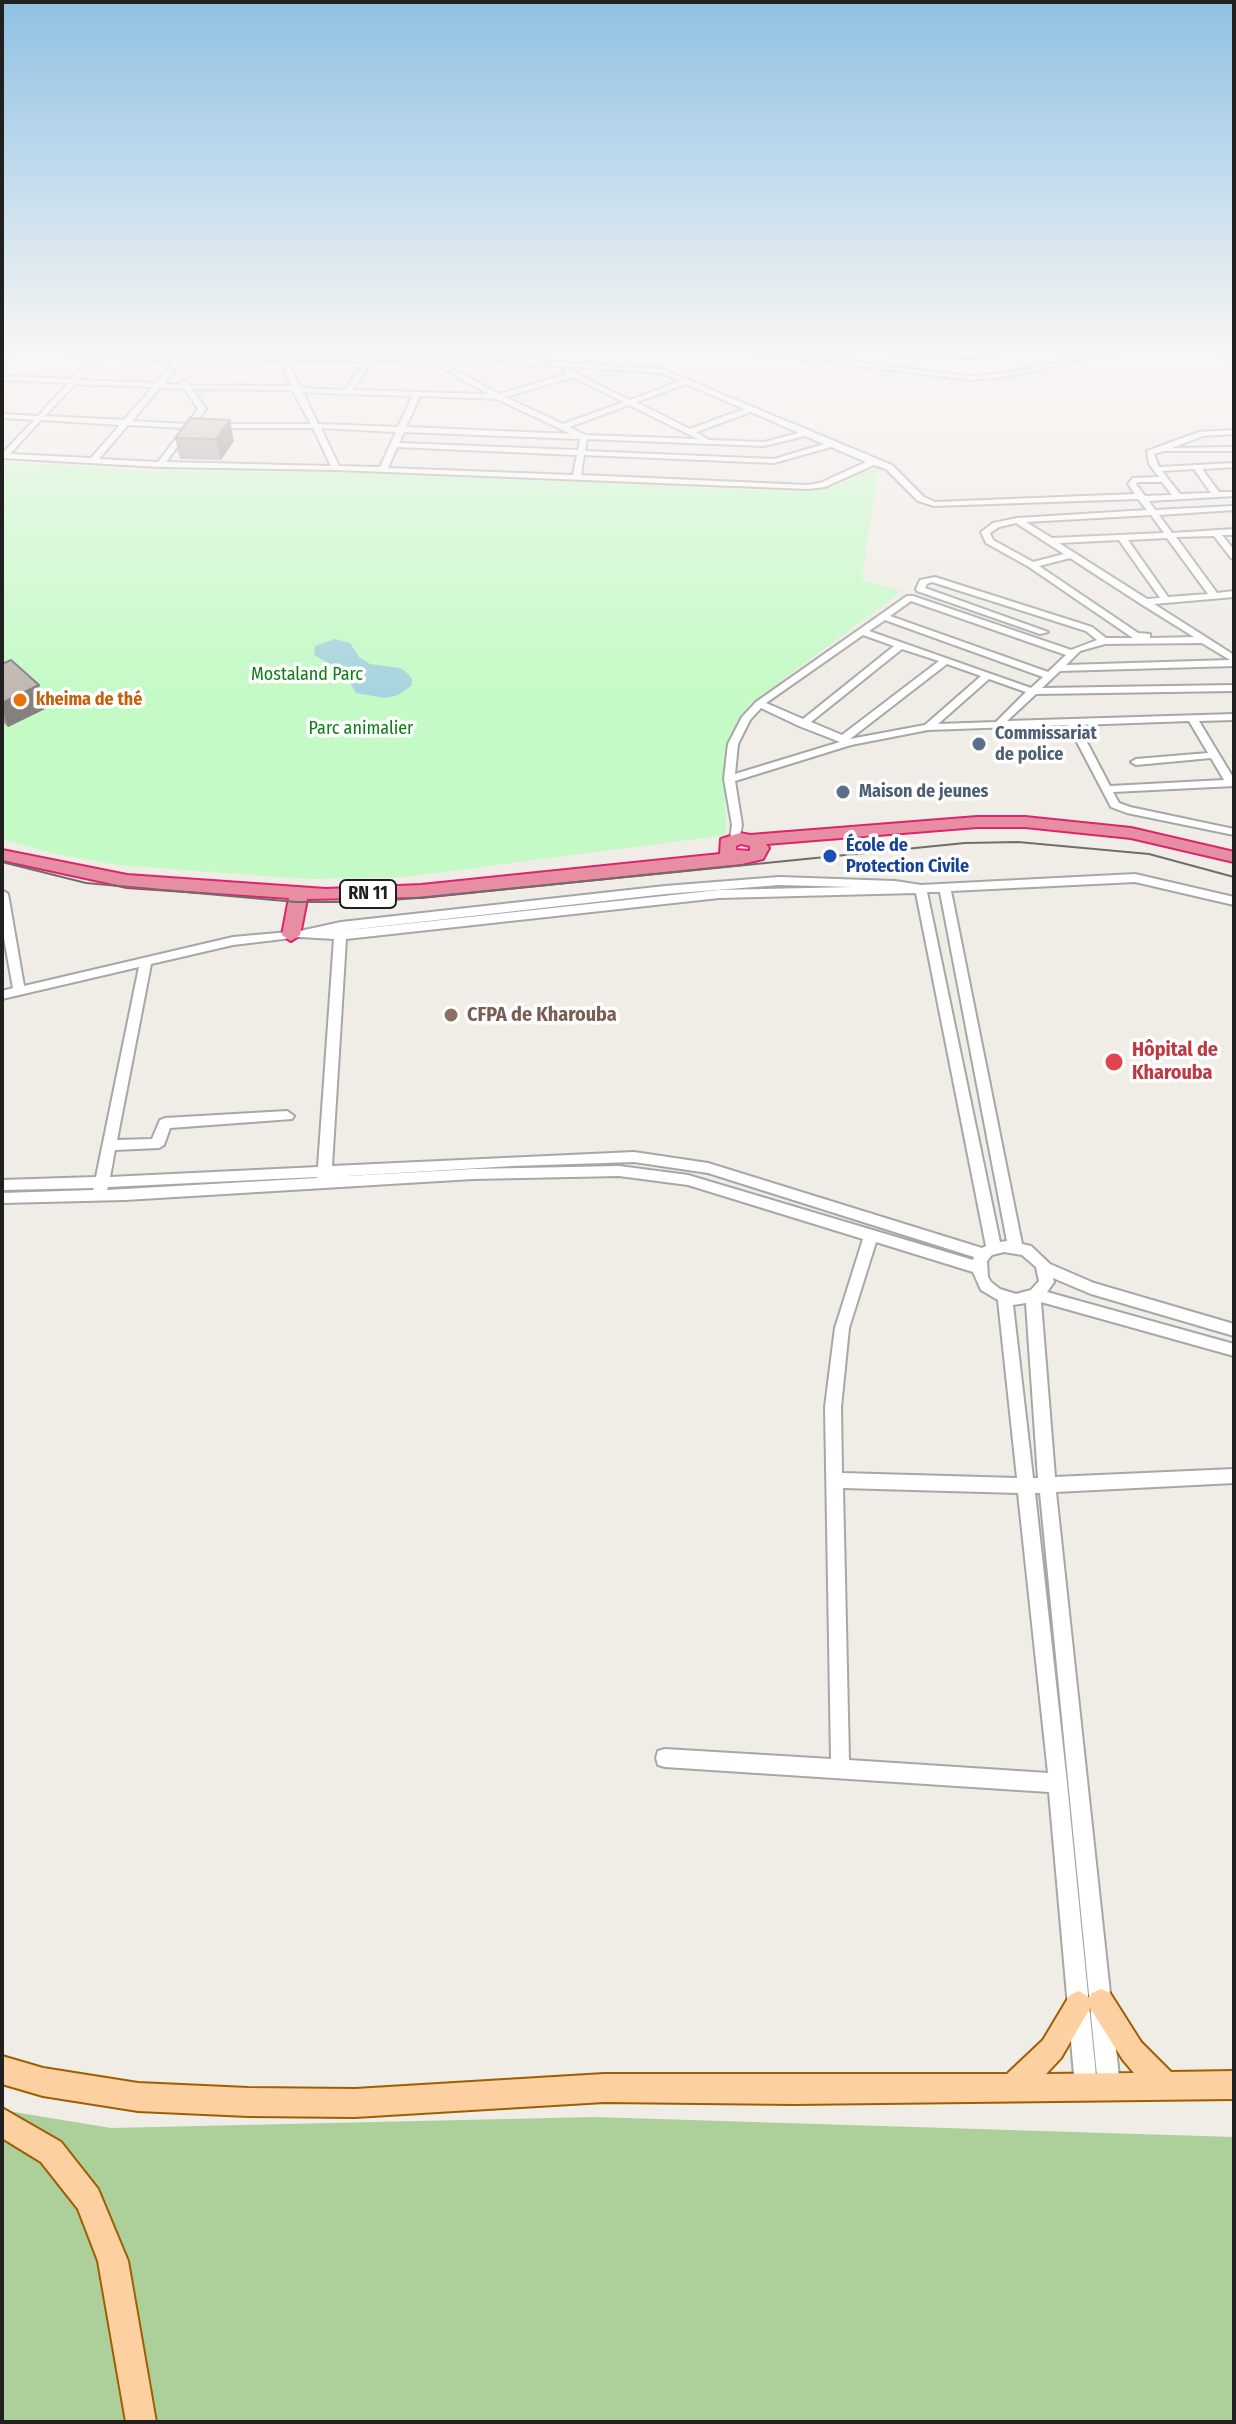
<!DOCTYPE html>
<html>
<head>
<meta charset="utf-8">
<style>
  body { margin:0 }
  #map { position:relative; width:1236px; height:2424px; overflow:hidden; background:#f0ece6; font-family:"Fira Sans Condensed",sans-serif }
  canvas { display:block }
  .frame { position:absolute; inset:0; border:4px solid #202020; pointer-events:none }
</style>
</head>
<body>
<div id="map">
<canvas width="1236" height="2424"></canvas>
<div class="frame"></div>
</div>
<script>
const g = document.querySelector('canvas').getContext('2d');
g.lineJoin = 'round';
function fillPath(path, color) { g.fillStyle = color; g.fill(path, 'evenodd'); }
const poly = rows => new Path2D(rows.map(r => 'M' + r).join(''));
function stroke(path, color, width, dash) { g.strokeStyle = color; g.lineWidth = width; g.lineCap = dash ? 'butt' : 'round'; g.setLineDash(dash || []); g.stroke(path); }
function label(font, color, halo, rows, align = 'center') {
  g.font = font + ' "Fira Sans Condensed",sans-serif'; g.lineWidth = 7; g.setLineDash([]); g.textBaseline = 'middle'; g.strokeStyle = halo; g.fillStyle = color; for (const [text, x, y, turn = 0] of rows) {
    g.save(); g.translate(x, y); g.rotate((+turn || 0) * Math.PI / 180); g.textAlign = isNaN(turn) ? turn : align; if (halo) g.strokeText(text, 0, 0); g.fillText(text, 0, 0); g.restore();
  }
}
fillPath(poly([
  [2,2110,111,2128,594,2117,1234,2137,1234,2422,2,2422]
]), '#add09b');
fillPath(poly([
  [2,462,156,471,341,472,803,492,835,487,871,469,878,469,862,580,902,591,751,703,735,728,724,756,726,835,404,877,308,879,117,865,51,853,2,839]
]), '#c4fac6');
fillPath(poly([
  [335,639,350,643,359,657,370,664,400,668,406,672,412,679,411,686,398,695,385,698,356,693,343,671,314,655,315,646]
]), '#a7d4de');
const minor = poly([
  [10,351,17,351,2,366,2,360,10,351],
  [50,351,104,351,178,359,183,355,186,357,185,359,486,357,662,369,892,465,924,497,935,502,1135,494,1128,484,1133,478,1159,477,1149,464,1147,451,1199,432,1234,430,1234,434,1203,436,1172,448,1234,447,1234,451,1164,451,1154,454,1159,467,1234,463,1234,467,1202,469,1219,492,1234,492,1234,496,1149,501,1155,510,1234,506,1234,510,1159,515,1172,533,1234,529,1234,535,1222,535,1234,550,1234,559,1231,558,1214,536,1176,537,1217,593,1234,591,1234,597,1154,604,1234,655,1234,666,1060,671,1042,688,1234,685,1234,691,1036,694,1007,721,1234,714,1234,720,1199,721,1234,779,1234,786,1113,792,1119,803,1130,807,1234,829,1234,835,1127,813,1111,807,1068,725,928,730,851,745,735,781,742,825,739,841,735,842,730,839,732,825,724,779,728,744,742,717,756,702,907,596,913,596,1071,650,1097,640,1086,631,932,582,927,584,925,588,1048,632,1040,634,917,591,916,589,920,580,935,577,1092,627,1106,638,1133,638,1029,567,986,543,981,532,993,523,1017,518,1147,510,1138,499,934,506,918,501,886,469,874,465,825,487,808,489,336,470,160,467,2,458,2,454,34,420,2,418,2,414,38,416,68,383,2,380,2,376,72,379,93,356,50,351],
  [100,357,174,363,156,383,79,380,100,357],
  [430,361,488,394,352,390,371,362,430,361],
  [439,361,486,361,661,373,680,381,630,400,567,369,563,371,567,374,499,394,439,361],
  [281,362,292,386,190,385,184,380,180,382,182,385,164,384,181,363,281,362],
  [288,362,364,362,345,390,301,388,288,362],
  [573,377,624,402,563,424,505,397,573,377],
  [75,384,153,387,124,420,45,416,75,384],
  [686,384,744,409,690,429,636,402,686,384],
  [160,388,185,389,198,409,187,424,132,421,160,388],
  [192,389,292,390,311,424,195,424,206,409,192,389],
  [303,392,347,394,412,396,398,427,318,424,303,392],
  [420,396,497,399,571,434,406,427,420,396],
  [629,405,698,439,585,435,569,427,629,405],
  [751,412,799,433,764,442,709,440,696,432,751,412],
  [41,420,120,425,91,458,10,454,41,420],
  [128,425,184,428,158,462,99,459,128,425],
  [191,428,313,428,331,466,166,462,191,428],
  [321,428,396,432,380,467,339,466,321,428],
  [404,432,580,439,578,450,399,443,404,432],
  [805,436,824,444,774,459,585,451,587,439,764,446,805,436],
  [397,447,577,455,573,475,388,468,397,447],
  [831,447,866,462,820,483,808,485,581,475,584,455,774,463,831,447],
  [1194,469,1211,493,1180,494,1162,471,1194,469],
  [1138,482,1162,482,1172,495,1145,496,1136,484,1138,482],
  [1151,515,1164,533,1052,538,1026,522,1151,515],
  [1016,523,1064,554,1033,562,993,540,990,533,999,527,1016,523],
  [1167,538,1208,594,1168,597,1128,540,1167,538],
  [1119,540,1160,598,1147,599,1059,543,1119,540],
  [1070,558,1141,604,1194,637,1150,638,1150,634,1138,633,1039,566,1070,558],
  [911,601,1066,655,1048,672,890,616,911,601],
  [885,620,1043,677,1031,688,869,631,885,620],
  [863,635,894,646,803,719,766,703,863,635],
  [1202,643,1230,660,1066,665,1080,651,1105,644,1202,643],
  [902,649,939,661,842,735,811,722,902,649],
  [947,664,981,676,925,725,850,739,947,664],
  [989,679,1026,692,996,722,938,724,989,679],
  [761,708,799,726,840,742,735,774,738,744,750,720,761,708],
  [1189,721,1208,753,1136,759,1131,762,1136,765,1211,758,1224,780,1110,786,1078,725,1189,721],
  [744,351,768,351,968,376,998,374,1113,351,1129,351,998,378,968,380,744,351],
  [872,351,970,355,1003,351,970,359,872,351],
  [1220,351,1227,351,1234,360,1234,367,1220,351],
  [1135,874,1234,897,1234,905,1135,882,951,891,1022,1244,1031,1246,1050,1264,1094,1283,1234,1324,1234,1336,1091,1294,1053,1278,1054,1282,1047,1292,1234,1344,1234,1356,1041,1302,1055,1477,1234,1469,1234,1483,1056,1492,1120,2086,1116,2093,1109,2097,1102,2093,1098,2086,1040,1493,1035,1493,1067,1783,1097,2086,1093,2093,1086,2097,1079,2093,1075,2086,1049,1792,665,1767,658,1765,656,1758,658,1751,665,1749,831,1759,825,1407,835,1328,863,1239,688,1185,619,1176,473,1179,125,1200,2,1203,2,1193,93,1190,94,1188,2,1190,2,1180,96,1177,139,967,2,999,2,991,13,988,2,927,2,890,8,894,24,986,233,937,300,931,341,922,665,886,779,877,895,881,921,885,1135,874],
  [779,885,853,887,719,890,331,932,665,894,779,885],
  [927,892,940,892,1007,1241,1000,1242,927,892],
  [916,893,986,1246,982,1248,708,1163,634,1152,332,1166,346,939,719,898,916,893],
  [300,937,334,939,318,1167,110,1177,115,1150,159,1148,164,1145,170,1128,292,1119,294,1116,287,1111,165,1118,160,1120,152,1139,117,1140,151,964,233,945,300,937],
  [634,1162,708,1173,974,1257,973,1260,688,1175,619,1166,473,1169,331,1177,512,1166,634,1162],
  [317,1177,317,1178,107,1190,108,1187,317,1177],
  [876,1242,973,1272,981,1290,998,1300,1017,1478,842,1473,841,1407,849,1328,876,1242],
  [1004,1252,1022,1255,1036,1267,1039,1281,1031,1290,1016,1294,1000,1289,991,1282,988,1277,987,1261,992,1255,1004,1252],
  [1026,1303,1038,1478,1033,1478,1013,1305,1026,1303],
  [843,1488,1018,1493,1048,1773,849,1760,843,1488]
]);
const major = poly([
  [1101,1989,1110,1993,1141,2042,1171,2072,1234,2071,1234,2099,794,2104,604,2102,355,2117,248,2116,138,2111,43,2096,2,2084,2,2056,43,2068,138,2083,248,2088,355,2089,604,2074,1007,2074,1043,2040,1070,1995,1079,1991,1090,1998,1092,1993,1101,1989],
  [1090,2008,1123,2060,1134,2073,1046,2074,1061,2058,1090,2008],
  [2,2108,61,2142,98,2189,128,2261,156,2422,126,2422,98,2261,78,2209,41,2162,2,2138,2,2108]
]);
const highway = poly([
  [977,817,1025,817,1131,828,1234,852,1234,862,1131,838,1025,827,977,827,766,844,769,848,763,859,742,864,421,897,307,899,300,935,291,941,282,935,289,898,127,887,2,860,2,850,127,875,326,889,421,885,720,854,721,839,740,833,750,835,977,817],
  [741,844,750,846,750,851,736,850,736,846,741,844]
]);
stroke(minor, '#a7a7a7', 4);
stroke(major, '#9c6000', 4);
stroke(highway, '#db266d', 4);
fillPath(minor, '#fff');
fillPath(major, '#fcd0a0');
fillPath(highway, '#e78ea3');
stroke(poly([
  [2,862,86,883,296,902,369,902,427,897,965,843,1018,842,1149,854,1234,877]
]), '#6e6e6e', 2);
fillPath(poly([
  [190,418,234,441,221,460,180,459,175,438],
  [2,664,47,708,8,727,2,721]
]), '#a69e99');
fillPath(poly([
  [230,420,234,441,221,460,216,439],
  [39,685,47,708,8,727,2,710,2,703]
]), '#87817d');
const building = poly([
  [190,418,230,420,216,439,175,438,190,418],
  [11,660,39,685,2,703,2,664,11,660]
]);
fillPath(building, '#c1b8b2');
stroke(building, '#87817d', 2);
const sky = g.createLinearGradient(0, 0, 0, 691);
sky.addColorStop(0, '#8ec1e4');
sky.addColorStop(0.51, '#f8f6f4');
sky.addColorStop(1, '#f8f6f400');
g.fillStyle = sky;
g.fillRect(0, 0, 1236, 691);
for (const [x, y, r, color] of [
  [20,700,8,"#e8710a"],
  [979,744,8,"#5c6f8a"],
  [843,792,8,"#5c6f8a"],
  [830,856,8,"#1a4fb4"],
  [451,1015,8,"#8d6e63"],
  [1114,1062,10,"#e0444e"]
]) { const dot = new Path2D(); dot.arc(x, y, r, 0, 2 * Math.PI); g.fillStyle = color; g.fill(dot); stroke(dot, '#fff', 3); }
label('18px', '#0c8010', '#fff', [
  ["Mostaland Parc",307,675],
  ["Parc animalier",361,729]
]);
label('bold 18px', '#c56008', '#fff', [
  ["kheima de thé",36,700]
], 'left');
label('bold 18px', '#4e5e75', '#fff', [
  ["Commissariat",995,734],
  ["de police",995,755],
  ["Maison de jeunes",859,792]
], 'left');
label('bold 18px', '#164399', '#fff', [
  ["École de",846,846],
  ["Protection Civile",846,867]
], 'left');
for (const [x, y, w] of [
  [368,894,56]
]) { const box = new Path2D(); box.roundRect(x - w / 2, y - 14, w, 28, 6); g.fillStyle = '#fff'; g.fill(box); stroke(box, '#202020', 2); }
label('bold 18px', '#202020', null, [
  ["RN 11",368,894]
]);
label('bold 20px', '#785e54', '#fff', [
  ["CFPA de Kharouba",467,1015]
], 'left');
label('bold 20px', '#be3a42', '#fff', [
  ["Hôpital de",1132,1050],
  ["Kharouba",1132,1073]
], 'left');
</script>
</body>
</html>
